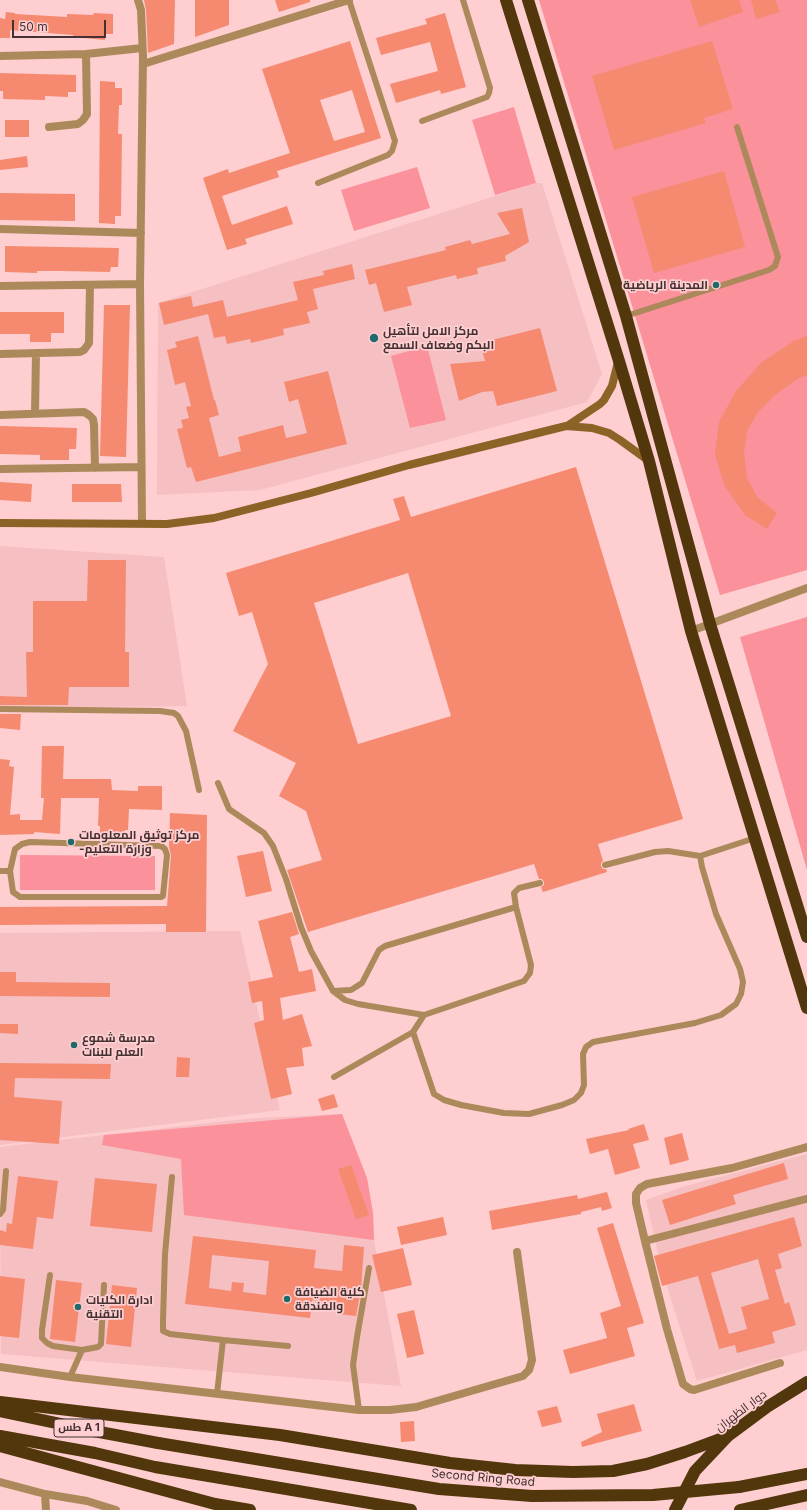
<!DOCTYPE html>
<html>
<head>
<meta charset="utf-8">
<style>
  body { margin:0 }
  #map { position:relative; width:807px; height:1510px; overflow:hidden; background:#feced0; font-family:Inter,sans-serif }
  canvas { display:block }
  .scale { position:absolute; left:12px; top:20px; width:94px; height:18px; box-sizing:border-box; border:2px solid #443233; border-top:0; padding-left:5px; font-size:12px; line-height:14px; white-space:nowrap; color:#443233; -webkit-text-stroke:3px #feced0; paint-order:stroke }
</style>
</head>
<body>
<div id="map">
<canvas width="807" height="1510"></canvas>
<div class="scale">50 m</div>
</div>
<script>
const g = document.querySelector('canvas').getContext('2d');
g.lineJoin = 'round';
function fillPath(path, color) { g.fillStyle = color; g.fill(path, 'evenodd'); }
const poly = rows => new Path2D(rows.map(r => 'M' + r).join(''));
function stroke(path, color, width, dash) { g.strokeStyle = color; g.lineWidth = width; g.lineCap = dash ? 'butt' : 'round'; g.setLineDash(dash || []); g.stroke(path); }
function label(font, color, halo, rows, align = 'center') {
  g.font = font + ' Inter,Cairo,sans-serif'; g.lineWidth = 3.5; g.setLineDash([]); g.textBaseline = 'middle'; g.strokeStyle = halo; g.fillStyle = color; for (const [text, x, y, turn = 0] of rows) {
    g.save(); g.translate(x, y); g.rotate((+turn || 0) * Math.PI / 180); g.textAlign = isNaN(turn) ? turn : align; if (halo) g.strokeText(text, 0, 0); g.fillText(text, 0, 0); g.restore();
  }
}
fillPath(poly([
  [536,183,542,183,602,374,587,402,260,490,157,495,158,303],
  [0,546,164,557,187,706,0,708],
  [240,931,280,1110,0,1145,0,933],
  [342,1114,367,1178,373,1213,374,1240,401,1386,1,1354,0,1147,226,1121,259,1118],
  [807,1154,807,1350,697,1381,662,1271,646,1200,682,1187]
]), '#f6bfc2');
fillPath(poly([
  [539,0,807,0,807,570,720,595],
  [514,107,536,183,495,195,472,120],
  [417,167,430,208,354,231,341,190],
  [427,346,446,420,410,428,391,356],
  [807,617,807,870,740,637],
  [20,855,155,856,155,890,20,890],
  [342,1114,367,1178,373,1213,374,1240,184,1215,181,1159,102,1145,104,1135]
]), '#fb919b');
fillPath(poly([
  [144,0,175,0,174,44,148,53,146,10],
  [195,0,229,0,229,25,195,37],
  [275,0,310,0,310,2,279,12],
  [690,0,739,0,743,12,699,27],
  [751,0,775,0,780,12,756,19],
  [6,12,15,13,15,14,67,17,67,14,93,15,94,13,113,14,113,34,105,34,105,40,73,37,73,35,10,30,10,38,0,38,0,18,5,19],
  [445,13,466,87,441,94,440,90,396,103,390,84,438,71,430,42,381,55,376,38,427,24,425,19],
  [350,41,381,138,277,171,279,177,222,196,232,225,287,206,293,224,245,239,247,244,227,250,203,178,228,169,229,173,290,153,262,69],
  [352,90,365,132,334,141,320,100],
  [712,41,733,109,704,118,706,123,614,150,592,76],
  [0,73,76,75,76,92,68,92,68,97,45,96,45,100,3,99,3,91,0,91],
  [100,81,115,82,115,88,122,88,122,105,119,105,118,134,122,134,121,216,115,216,115,224,99,223],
  [5,120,29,120,29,137,5,137],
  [27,156,28,167,0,170,0,160],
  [724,171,745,247,654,273,632,197],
  [0,193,75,194,75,221,0,220],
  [522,208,529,242,505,256,506,261,477,268,478,274,457,279,456,275,407,287,412,305,384,312,376,283,369,285,365,270,446,250,445,247,470,240,472,244,510,234,497,213],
  [5,246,119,248,118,267,111,267,110,272,63,271,37,271,37,273,5,272],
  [352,264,355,279,313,289,318,309,307,312,310,323,283,329,284,335,251,343,250,339,227,344,225,336,214,338,208,314,164,325,159,303,191,296,193,307,223,300,227,317,298,300,293,282,324,275,323,271],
  [104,305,130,305,126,457,100,456],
  [0,312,64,312,64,333,51,333,51,342,30,342,30,334,0,334],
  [540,328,557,391,497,406,493,391,482,392,459,401,450,364,485,361,480,343],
  [198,336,214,400,215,400,219,415,209,418,219,457,241,451,238,437,283,425,286,438,307,433,298,399,289,402,284,382,328,371,347,444,196,482,191,467,187,468,177,429,183,428,181,420,189,418,186,407,191,406,185,382,175,385,167,350,177,347,175,342],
  [807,336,807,375,799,378,775,395,758,412,747,431,744,454,747,478,757,497,777,513,767,529,745,515,724,485,715,454,719,422,736,391,762,362,794,341],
  [0,426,77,428,76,449,69,449,69,460,40,460,40,455,0,454],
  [576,467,683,819,598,844,603,861,601,863,601,866,603,869,606,869,607,872,543,892,541,887,544,885,544,882,542,879,539,879,534,864,308,932,287,870,322,860,306,811,279,796,296,763,233,731,268,664,252,612,239,616,226,573,400,520,393,499,404,496,411,517],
  [408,573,451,716,358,744,314,603],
  [0,482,32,484,31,502,0,500],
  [72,484,121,484,122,502,72,502],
  [88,560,126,560,125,652,129,652,129,687,69,687,68,705,0,705,0,696,27,697,26,652,33,652,33,601,87,601],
  [0,714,21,714,20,730,0,728],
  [42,746,64,746,63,779,111,779,112,790,138,791,138,786,162,786,162,810,129,809,128,830,125,830,125,839,100,838,100,826,98,826,99,798,61,798,60,834,34,832,34,834,0,835,0,759,10,760,9,766,14,767,10,815,20,814,20,820,42,820,44,798,41,798],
  [170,813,207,815,206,932,166,932,166,924,0,925,0,907,167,906,171,855,169,847],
  [263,851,272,891,246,897,237,856],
  [292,912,299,934,290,937,299,972,312,969,316,991,280,998,283,1020,302,1014,312,1046,302,1048,304,1066,286,1068,292,1094,271,1099,254,1023,264,1020,262,1001,252,1003,248,982,273,977,258,921],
  [0,972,16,972,16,982,110,983,110,997,0,996],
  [0,1024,18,1024,18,1034,0,1033],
  [177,1057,190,1058,189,1077,176,1077],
  [0,1063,111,1064,110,1079,15,1078,14,1097,62,1101,59,1144,0,1140],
  [334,1094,338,1107,322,1111,318,1099],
  [644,1124,649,1140,633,1144,640,1168,615,1175,608,1149,590,1154,586,1139,629,1130,628,1129],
  [682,1133,689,1160,670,1165,664,1138],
  [784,1163,788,1179,733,1195,736,1204,670,1225,662,1200],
  [351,1165,369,1215,356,1219,338,1169],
  [18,1176,58,1181,53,1219,37,1217,33,1249,0,1245,0,1230,6,1232,7,1223,12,1224],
  [95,1178,157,1184,152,1232,90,1226],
  [607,1192,612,1208,602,1211,601,1207,581,1212,581,1214,492,1230,489,1211,577,1195,578,1199],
  [443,1217,447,1235,401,1245,397,1227],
  [794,1217,802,1246,778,1254,782,1268,775,1270,785,1304,789,1302,796,1325,772,1332,775,1343,737,1353,735,1345,719,1349,698,1276,662,1286,654,1256],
  [758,1259,769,1299,741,1307,747,1329,729,1334,711,1273],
  [613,1223,644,1323,627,1328,635,1356,570,1374,563,1350,607,1338,600,1313,621,1306,597,1228],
  [193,1236,316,1250,314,1268,342,1271,344,1245,364,1247,361,1289,356,1316,338,1314,339,1303,312,1300,310,1318,185,1304],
  [212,1255,269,1261,266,1295,243,1292,244,1283,232,1282,231,1291,209,1288],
  [403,1248,412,1285,381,1292,372,1255],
  [0,1276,25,1279,19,1338,0,1336],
  [56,1280,82,1283,75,1342,50,1339],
  [112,1285,137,1288,131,1347,106,1344],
  [414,1310,424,1354,407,1358,397,1314],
  [634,1404,642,1431,582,1447,581,1442,602,1432,597,1414],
  [557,1406,562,1422,542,1427,537,1411],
  [414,1421,415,1441,401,1442,400,1422]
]), '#f58a70');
stroke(poly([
  [422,121,487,97,489,93,490,88,463,0],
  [318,183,388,155,392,151,395,141,349,0],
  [626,316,769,270,775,266,778,257,737,127],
  [0,709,160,711,174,713,178,716,186,731,199,790],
  [218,783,229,809,264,833,273,846,286,879,301,927,311,951,333,991,351,990,362,983,379,950,385,946,516,907,514,893,519,888,540,883],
  [605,865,655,852,668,851,700,856],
  [0,871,10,871,15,849,22,844,30,842,161,846,165,849,167,855,163,896,161,897,20,897,13,892,10,871],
  [516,907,531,965,530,973,524,981,424,1015,413,1032,434,1094,444,1100,461,1105,504,1113,529,1114,562,1105,574,1100,581,1093,584,1085,583,1054,586,1047,593,1042,695,1023,721,1015,736,1004,741,994,743,982,740,969,716,914,702,867,700,856,755,838],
  [333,991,345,1000,358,1004,424,1015],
  [334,1077,413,1032],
  [172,1177,165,1254,163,1321,163,1331,170,1334,223,1340,217,1394],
  [0,1214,3,1210,6,1171],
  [50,1275,42,1330,42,1338,47,1343,53,1346,82,1350,98,1347,101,1344,104,1285],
  [223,1340,288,1346],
  [70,1377,82,1350],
  [359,1410,353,1365,357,1337,369,1268]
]), '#ac895a', 6);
stroke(poly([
  [138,0,141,10,143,56,140,284,142,523],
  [0,56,86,54,142,48],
  [143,64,349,0],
  [49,127,78,124,83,120,87,114,86,54],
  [0,229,141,233],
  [0,286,140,284],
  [0,354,80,352,84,350,89,343,90,285],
  [35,413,36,353],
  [0,415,84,412,89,415,93,419,94,425,95,468],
  [0,469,141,467],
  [691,631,807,588],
  [645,1241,806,1199],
  [780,1363,694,1390,690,1389,683,1384,667,1329,645,1241,636,1203,636,1194,640,1188,647,1184,732,1168,807,1147],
  [0,1367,70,1377,359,1410,390,1410,416,1407,523,1376,529,1370,532,1360,517,1252],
  [0,1482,45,1494,46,1510],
  [45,1494,87,1501,116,1510]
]), '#ac895a', 8);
stroke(poly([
  [567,426,600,404,604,400,612,386,618,362],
  [0,523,167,524,214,518,311,493,409,465,566,426,592,428,609,433,620,440,649,461]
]), '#8b6326', 8);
stroke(poly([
  [506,0,619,361,649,461,691,631,807,1008],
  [528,0,626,316,710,624,807,937],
  [0,1402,280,1435,450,1463,515,1470,573,1472,613,1471,647,1464,685,1452,728,1436],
  [0,1411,94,1431,158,1443],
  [0,1436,95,1453,155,1467,411,1510],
  [0,1446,215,1504,250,1510],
  [739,1487,807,1474],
  [675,1510,695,1471,728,1436,767,1407,807,1382],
  [740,1510,807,1495]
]), '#51370b', 12);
stroke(poly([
  [158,1443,439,1489,532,1496,653,1495,739,1487]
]), '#51370b', 12);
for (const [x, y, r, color] of [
  [716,285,4,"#1f6b6b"],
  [374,338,5,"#1f6b6b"],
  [71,842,4,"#1f6b6b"],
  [74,1045,4,"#1f6b6b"],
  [287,1299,4,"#1f6b6b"],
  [78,1307,4,"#1f6b6b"]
]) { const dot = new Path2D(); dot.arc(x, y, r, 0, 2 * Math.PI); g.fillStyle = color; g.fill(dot); stroke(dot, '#feced0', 1.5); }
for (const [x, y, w] of [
  [79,1428,50]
]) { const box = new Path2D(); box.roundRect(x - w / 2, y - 9, w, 18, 3); g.fillStyle = '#feced0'; g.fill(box); stroke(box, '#443233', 1); }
label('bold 11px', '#443233', null, [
  ["طس A 1",79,1428]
]);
label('bold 12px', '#443233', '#feced0', [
  ["المدينة الرياضية",708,285,"right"],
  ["مركز الامل لتأهيل",383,331],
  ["البكم وضعاف السمع",383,345],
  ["مركز توثيق المعلومات",79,835],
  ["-وزارة التعليم",79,849],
  ["مدرسة شموع",82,1038],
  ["العلم للبنات",82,1052],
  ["كلية الضيافة",295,1292],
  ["والفندقة",295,1306],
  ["ادارة الكليات",86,1300],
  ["التقنية",86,1314]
], 'left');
label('12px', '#443233', '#feced0', [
  ["دوار الظهران",741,1411,-37],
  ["Second Ring Road",483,1478,5]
]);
</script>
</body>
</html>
